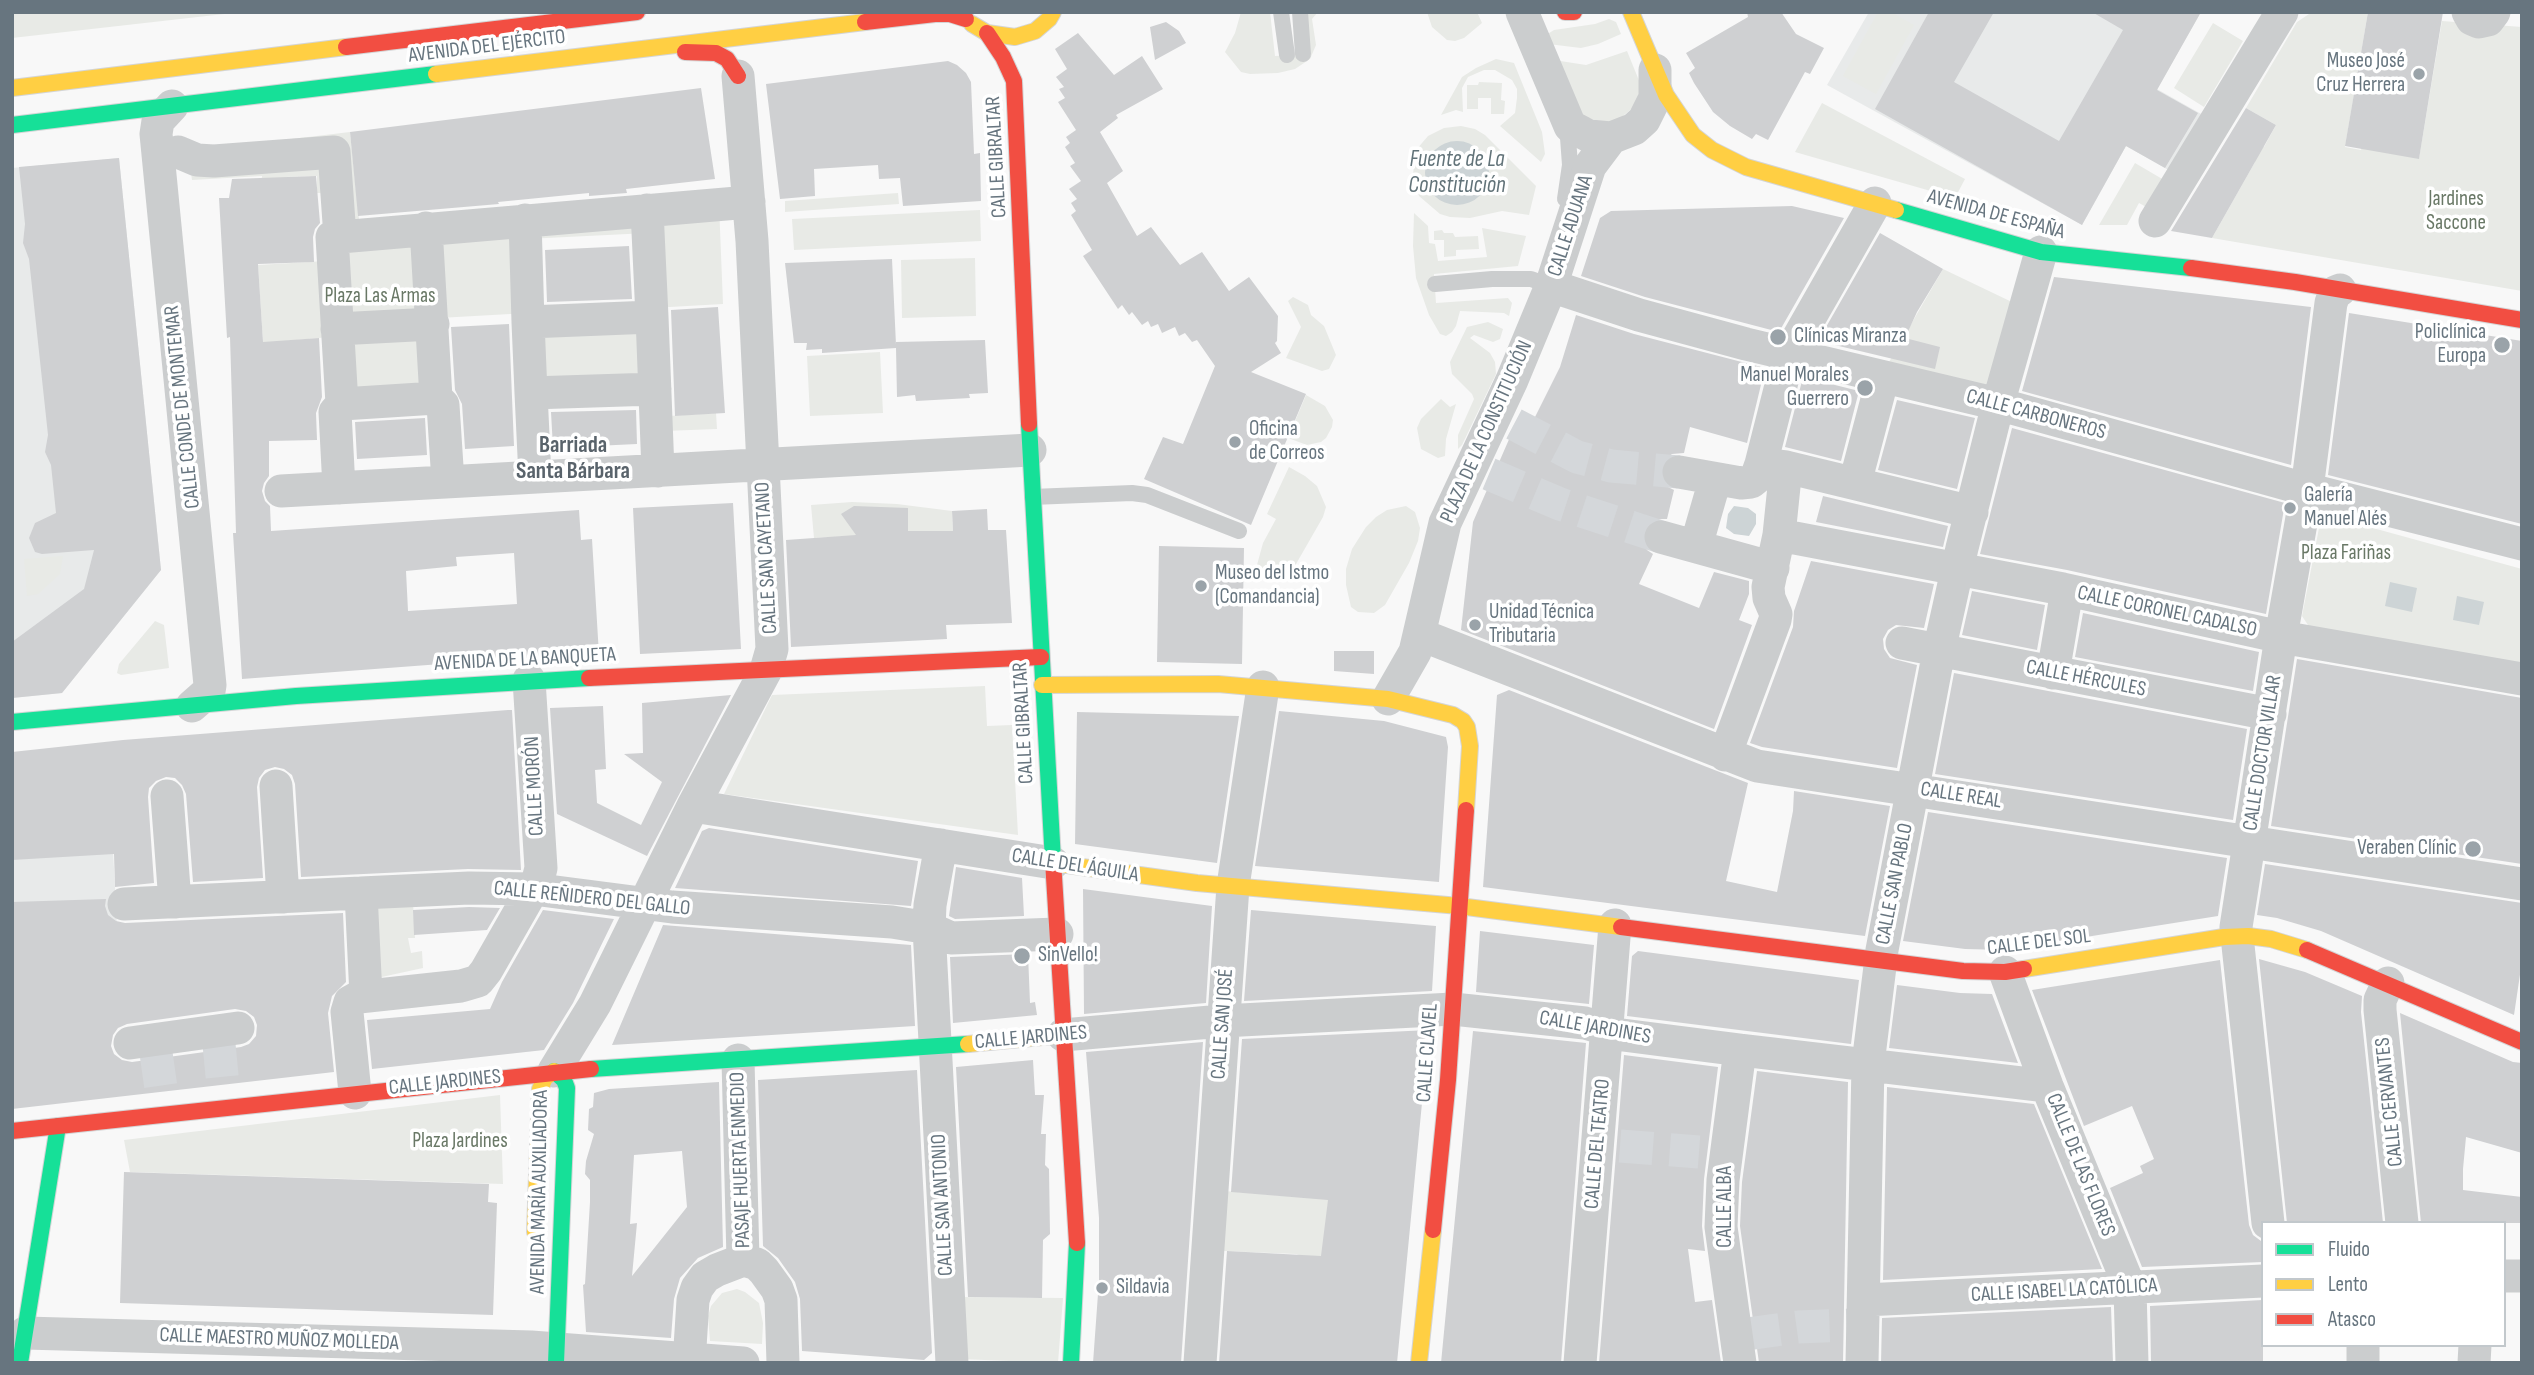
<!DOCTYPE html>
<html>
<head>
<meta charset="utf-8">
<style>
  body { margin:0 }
  #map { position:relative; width:2534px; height:1375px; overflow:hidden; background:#f8f8f8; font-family:"Sofia Sans Condensed",sans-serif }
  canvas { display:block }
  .frame { position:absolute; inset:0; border:14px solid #67757f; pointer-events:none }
  .legend { position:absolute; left:2261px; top:1221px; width:245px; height:126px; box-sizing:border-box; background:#fff; border:2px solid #c2c8cc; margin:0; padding:9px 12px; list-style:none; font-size:21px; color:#67757f }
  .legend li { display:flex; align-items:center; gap:14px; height:35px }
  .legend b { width:35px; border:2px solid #c2c8cc }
</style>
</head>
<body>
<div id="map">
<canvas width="2534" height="1375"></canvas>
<div class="frame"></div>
<ul class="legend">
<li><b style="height:9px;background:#16e098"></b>Fluido</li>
<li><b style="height:9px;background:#ffcf43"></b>Lento</li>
<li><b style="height:9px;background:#f24e42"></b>Atasco</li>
</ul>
</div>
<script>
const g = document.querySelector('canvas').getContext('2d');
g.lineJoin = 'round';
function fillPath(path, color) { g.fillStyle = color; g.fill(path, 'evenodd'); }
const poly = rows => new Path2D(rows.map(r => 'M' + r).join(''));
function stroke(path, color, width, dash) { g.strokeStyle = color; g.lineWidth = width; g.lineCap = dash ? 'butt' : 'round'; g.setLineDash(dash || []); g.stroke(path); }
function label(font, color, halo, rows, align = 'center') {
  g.font = font + ' "Sofia Sans Condensed",sans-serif'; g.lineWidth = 7; g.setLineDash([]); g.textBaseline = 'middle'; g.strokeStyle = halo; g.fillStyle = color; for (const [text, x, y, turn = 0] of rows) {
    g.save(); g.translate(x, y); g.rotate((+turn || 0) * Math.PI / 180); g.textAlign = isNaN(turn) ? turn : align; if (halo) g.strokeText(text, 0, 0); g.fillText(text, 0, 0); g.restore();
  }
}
fillPath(poly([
  [1869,12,2201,12,2157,89,2203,115,2172,172,2126,146,2082,225,1827,85],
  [119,158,161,570,62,693,12,698,12,168],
  [12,826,113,850,117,926,12,929]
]), '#e8eaea');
fillPath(poly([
  [12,12,242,12,12,38],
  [1241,12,1270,12,1275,56,1310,54,1307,12,1318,12,1312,19,1316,45,1310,59,1295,69,1278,73,1250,74,1241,72,1225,52,1235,33],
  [1427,12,1477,12,1482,23,1464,38,1455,41,1447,40,1432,27],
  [1878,12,1891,12,1914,25,1876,94,1843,76],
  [2312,12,2368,12,2345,147,2361,150,2363,141,2419,158,2442,21,2522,27,2522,291,2212,238,2255,162,2244,137,2264,147,2276,125,2246,108,2297,22],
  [1609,19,1616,22,1621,34,1598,44,1581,48,1548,44,1546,35,1554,30,1595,24],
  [2213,23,2243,41,2204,107,2174,88],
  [1627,51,1640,83,1640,91,1635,106,1611,126,1580,115,1554,60,1586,65],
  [1496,59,1514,63,1542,132,1545,154,1541,162,1500,126,1515,113,1517,98,1517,89,1512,80,1495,70,1484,70,1468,77,1462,88,1463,112,1456,110,1441,115,1462,77,1476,68],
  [1479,82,1502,83,1501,100,1505,101,1504,114,1491,114,1491,98,1478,98,1478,109,1467,109,1467,85,1478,85],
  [1822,103,1965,179,1955,198,1795,152],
  [1461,126,1475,129,1485,135,1536,186,1529,215,1502,211,1470,218,1450,217,1440,214,1419,196,1413,174,1416,150,1428,136,1444,128],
  [1462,142,1472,145,1480,151,1489,170,1430,190,1425,180,1428,160],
  [350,132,359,219,719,204,723,304,652,308,648,233,526,239,528,313,439,318,443,405,335,412,330,337,263,343,258,265,326,261,325,193,317,193,317,176,286,177,286,205,260,206,262,176,192,180,189,159,165,154],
  [2135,163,2164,180,2148,208,2139,203,2127,225,2099,225],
  [898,193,899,204,785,212,785,201],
  [980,210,981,241,794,250,792,219],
  [1414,213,1428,226,1429,243,1435,244,1438,261,1487,257,1482,228,1526,236,1518,266,1434,274,1436,303,1508,298,1512,303,1509,316,1504,313,1460,311,1456,326,1452,332,1446,336,1440,334,1429,315,1416,278,1413,246],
  [1442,230,1444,233,1453,233,1455,237,1478,236,1479,249,1456,250,1456,256,1444,257,1444,240,1434,240,1434,231],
  [975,258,976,316,902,318,901,260],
  [1943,269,2014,303,1989,394,1885,369],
  [1293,297,1308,305,1311,315,1324,326,1336,355,1329,369,1322,371,1286,358,1301,327,1288,301],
  [1488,322,1503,329,1500,339,1493,342,1474,335,1470,338,1490,353,1495,362,1496,374,1462,445,1458,449,1458,435,1474,399,1472,394,1452,374,1450,362,1467,327],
  [643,324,643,385,537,388,534,327],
  [880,352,883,413,810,416,807,356],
  [1306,395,1325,406,1333,420,1332,427,1326,438,1321,442,1307,445,1288,438],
  [1441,399,1450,407,1456,404,1446,439,1445,456,1438,458,1421,449,1417,428,1421,419],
  [716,413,717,429,664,431,669,416],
  [1289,467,1305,476,1317,486,1326,507,1323,517,1292,571,1284,578,1266,580,1260,578,1257,565,1263,543,1276,519,1267,514],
  [852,502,897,504,952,511,953,531,814,538,811,505],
  [1406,506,1415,512,1420,528,1418,541,1409,563,1385,605,1374,613,1358,612,1351,607,1346,585,1346,569,1352,549,1366,527,1376,517,1387,510],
  [2333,517,2522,569,2522,668,2314,634,2302,616,2319,528],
  [63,556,60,574,38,594,27,596,24,559],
  [155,621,164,625,169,668,121,675,117,673,119,664],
  [985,686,987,726,1012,725,1018,835,724,794,772,695],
  [413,902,415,938,408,938,411,953,422,951,423,968,377,978,374,904],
  [500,1095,503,1184,130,1172,124,1140],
  [1224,1191,1312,1198,1329,1196,1321,1262,1296,1254,1224,1251],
  [737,1289,745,1292,759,1303,763,1323,762,1344,710,1341,708,1316,711,1306,722,1293],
  [959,1297,1063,1298,1058,1363,960,1359]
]), '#e8eae6');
fillPath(poly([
  '1425 173a32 32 0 1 1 64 0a32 32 0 1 1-64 0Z',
  [1734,506,1748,508,1756,514,1756,524,1749,536,1734,534,1726,528,1728,514],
  [2390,582,2417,588,2412,612,2385,606],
  [2457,596,2484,602,2479,625,2453,620]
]), '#cdd4d6');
fillPath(poly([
  [1747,12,1781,12,1796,34,1824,48,1810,74,1805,72,1768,140,1756,134,1752,139,1730,126,1713,112,1694,83,1689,73,1695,68,1686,53,1748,17],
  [1929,12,1994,12,1954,82,2059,141,2123,30,2092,12,2201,12,2157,90,2198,113,2165,168,2126,146,2082,225,1875,109],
  [2368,12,2443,12,2419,159,2345,146],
  [1166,22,1179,31,1186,43,1155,60,1150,27],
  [1078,33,1114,75,1142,56,1163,89,1116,115,1118,118,1100,132,1123,171,1107,183,1137,236,1151,227,1180,265,1202,252,1229,291,1249,277,1278,316,1277,341,1275,343,1281,353,1251,372,1306,394,1251,525,1144,479,1163,437,1183,444,1215,366,1197,340,1192,342,1185,333,1179,336,1175,327,1162,333,1158,324,1151,327,1148,321,1142,325,1132,312,1129,315,1122,305,1118,309,1083,256,1092,250,1071,215,1076,211,1071,203,1077,199,1069,189,1081,181,1070,166,1075,163,1065,147,1070,143,1066,137,1076,130,1058,102,1065,98,1059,89,1064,87,1056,77,1067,69,1055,49],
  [948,61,957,65,966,73,971,82,974,154,980,153,981,201,903,206,900,178,879,179,878,165,814,169,815,196,780,199,766,84],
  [701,88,715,179,626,189,627,193,589,196,589,193,498,202,499,204,358,216,350,132],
  [2246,108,2276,125,2212,238,2171,231],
  [119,158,161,570,62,693,12,698,12,642,84,589,94,550,42,554,35,552,29,538,35,523,56,513,51,465,45,452,48,435,29,259,23,243,25,224,19,167],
  [316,176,320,223,315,229,313,237,314,262,258,264,263,342,319,338,322,397,316,413,317,440,269,441,269,476,264,483,262,491,265,501,270,506,271,531,579,510,581,540,592,539,599,655,494,660,242,679,233,533,236,533,230,337,227,338,219,198,229,198,232,179],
  [514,553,517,604,408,611,406,571,457,566,456,557],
  [1792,206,1844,218,1779,332,1645,297,1581,276,1600,218,1611,211],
  [1880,233,1943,269,1917,312,1905,338,1940,347,1935,369,1818,341],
  [629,246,632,299,547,302,545,250],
  [892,259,896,345,896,342,985,340,988,393,969,394,970,398,916,401,915,395,897,397,896,348,822,353,822,349,806,350,807,343,794,343,785,263],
  [2054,277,2311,307,2291,465,2022,391],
  [718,307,725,413,675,416,671,310],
  [2349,313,2522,341,2522,524,2328,475],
  [1576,315,1634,334,1765,368,1747,443,1690,427,1684,453,1672,454,1664,460,1660,468,1661,479,1666,486,1674,490,1667,519,1656,519,1647,524,1642,533,1643,542,1647,550,1653,554,1639,584,1699,608,1714,572,1749,581,1749,594,1739,620,1752,625,1714,729,1461,630,1473,522,1517,421,1529,429,1560,367],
  [509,324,514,446,465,449,462,404,455,390,451,327],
  [1803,377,1859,391,1841,461,1785,447],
  [1897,400,1975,418,1957,489,1878,470],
  [636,410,637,444,553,448,551,412],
  [425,418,427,455,357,459,355,422],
  [2012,428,2285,503,2266,614,2067,570,1980,554],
  [1823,496,1948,526,1943,547,1816,522],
  [733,503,741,649,640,654,633,508],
  [854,506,908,508,908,531,953,531,952,511,987,509,988,530,1006,530,1012,623,946,625,947,639,791,647,786,540,856,535,841,514],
  [1159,546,1244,548,1242,664,1157,662],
  [1811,561,1934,584,1924,628,1896,625,1888,630,1883,639,1884,649,1890,658,1917,665,1897,768,1762,747,1750,743,1793,627,1794,611],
  [1972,591,2045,605,2037,650,1962,635],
  [2083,613,2259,652,2253,691,2075,657],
  [1334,651,1374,651,1374,674,1334,671],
  [2297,659,2522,698,2522,864,2271,826],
  [1954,673,2247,729,2233,820,1935,774],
  [1509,690,1748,783,1726,881,1777,892,1793,811,1794,791,1890,806,1865,936,1483,887,1497,695],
  [731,695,647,856,557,814,550,708,603,706,606,769,595,770,597,803,641,825,662,782,624,754,643,753,642,703],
  [508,710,512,710,521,870,468,869,301,877,295,784,292,775,284,769,275,767,265,770,259,778,257,787,263,878,193,882,186,794,182,785,175,778,166,777,156,781,149,788,148,797,154,883,115,887,114,854,12,860,12,752,123,740],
  [1279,711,1384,721,1446,737,1448,747,1439,882,1255,866],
  [1077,712,1239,716,1217,863,1075,844],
  [1928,812,2227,858,2218,916,2004,950,1965,949,1903,941],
  [709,828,918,861,911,906,675,888,702,831],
  [2265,864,2522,903,2522,961,2514,1015,2321,931,2277,918,2257,915],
  [956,867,1022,878,1024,916,955,919,949,916],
  [1083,889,1212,906,1206,1003,1084,1014],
  [106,899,105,906,108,915,116,921,125,923,343,913,346,982,332,996,328,1013,334,1072,12,1109,12,902],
  [235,1009,246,1011,254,1017,257,1025,256,1036,249,1044,241,1047,132,1062,122,1060,114,1054,111,1046,113,1035,118,1028,127,1024],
  [469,907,500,908,487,930,414,935,413,910],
  [543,910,614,919,573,1003,544,1050,372,1069,367,1020,490,1009,502,982],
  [1251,910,1436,926,1432,991,1244,1001],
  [663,925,911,945,915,1026,612,1045],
  [1480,931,1594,945,1589,1004,1476,992],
  [1638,951,1859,980,1851,1044,1627,1016,1632,956],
  [1028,954,1030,1003,1035,1002,1037,1015,953,1023,950,957],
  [2259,959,2305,972,2362,996,2361,1012,2383,1223,2287,1223],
  [2220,960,2249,1225,2253,1235,2261,1241,2263,1262,2142,1267,2110,1188,2143,1173,2140,1166,2154,1159,2132,1106,2084,1126,2032,990],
  [1897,985,1960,993,1992,994,2018,1063,1889,1048],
  [2400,1013,2513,1062,2522,1063,2522,1153,2466,1137,2463,1169,2463,1190,2522,1197,2522,1223,2421,1223],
  [1429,1030,1397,1363,1219,1363,1227,1251,1321,1256,1328,1200,1231,1192,1242,1039],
  [1473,1031,1586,1043,1561,1363,1441,1363],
  [1203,1042,1181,1363,1093,1363,1099,1280,1099,1218,1086,1052],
  [1624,1055,1718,1067,1704,1179,1702,1226,1705,1251,1688,1249,1695,1302,1712,1300,1721,1363,1599,1363],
  [1033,1060,1035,1095,1044,1095,1041,1134,1046,1134,1045,1165,1049,1169,1050,1234,1043,1240,1042,1298,968,1297,956,1067],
  [917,1070,932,1353,924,1360,802,1351,800,1299,795,1282,778,1258,763,1246,758,1080],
  [1757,1071,1848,1082,1843,1363,1759,1363,1740,1226,1742,1182],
  [719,1082,723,1247,698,1258,680,1278,674,1299,671,1338,586,1332,583,1285,585,1284,590,1202,590,1180,585,1174,586,1161,594,1134,588,1130,589,1109,593,1107,594,1093,609,1089],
  [682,1151,687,1207,632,1276,637,1223,630,1224,634,1155],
  [1887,1087,2034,1104,2102,1269,1883,1280],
  [124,1172,489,1184,488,1202,497,1203,493,1315,120,1303],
  [2263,1300,2263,1363,2151,1363,2150,1306],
  [2111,1307,2113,1363,1881,1363,1882,1318]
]), '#cfd0d2');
stroke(poly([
  [1514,424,1577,457,1611,466,1679,472],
  [1489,474,1560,504,1661,537],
  [219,1044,223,1086],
  [156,1053,162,1095],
  [1620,1146,1699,1152],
  [1747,1334,1798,1327,1853,1325]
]), '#d4d7da', 33, [33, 17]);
const fast = poly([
  [12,125,436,74],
  [1896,210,2041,252,2191,268],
  [1029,424,1053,861],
  [12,722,296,696,589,678],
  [591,1069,968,1044],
  [554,1071,564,1080,567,1088,556,1363],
  [20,1363,58,1126],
  [1071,1363,1077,1243]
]);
const slow = poly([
  [1631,12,1666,95,1693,135,1712,150,1746,167,1896,210],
  [972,24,987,33,1015,37,1035,31,1049,19,1053,12],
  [436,74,865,22],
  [12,88,346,47],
  [1042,685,1218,684,1388,699,1453,715,1463,721,1467,727,1470,746,1466,810],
  [1053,863,1197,883,1459,906,1621,927],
  [2024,969,2224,937,2248,936,2271,939,2307,950],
  [968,1044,1063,1035],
  [535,1232,540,1089,545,1078,554,1071],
  [1419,1363,1433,1230]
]);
const jam = poly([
  [1565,12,1574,12],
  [865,22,935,14,950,14,966,19],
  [987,33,1003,57,1014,81,1029,424],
  [346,47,637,12],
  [685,52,716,53,727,59,738,76],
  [2191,268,2295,282,2522,320],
  [589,678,1041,657],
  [1053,861,1077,1243],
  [1621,927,1963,971,2005,972,2024,969],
  [2307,950,2522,1042],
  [12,1131,591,1069],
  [1433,1230,1448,1080,1466,810]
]);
stroke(fast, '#d4d5d6', 18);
stroke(slow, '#d4d5d6', 18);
stroke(jam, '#d4d5d6', 18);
stroke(poly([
  [1281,12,1287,55],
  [1300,12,1303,54],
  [1565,199,1570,165,1567,124],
  [1435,284,1492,279,1531,279,1551,286],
  [1032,497,1132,493,1147,495,1239,531]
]), '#cbcdce', 16);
stroke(poly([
  [1522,12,1570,126,1589,136,1611,138],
  [2468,12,2472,19,2479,22,2488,20,2494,12],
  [172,106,158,121,156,134,210,685,209,691,192,706],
  [178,152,197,160,214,161,334,152,340,237,749,202],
  [647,210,652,317],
  [525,220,528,322],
  [2155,221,2282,12],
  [426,228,436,398],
  [340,237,332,237,342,404],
  [1551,286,1639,315,1746,344,1998,404,2294,486,2522,544],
  [337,329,433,324],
  [655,389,531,393,528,322,652,317,658,471],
  [531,393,535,477],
  [1786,467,1972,512],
  [1679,472,1741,483,1751,482,1756,478,1761,464],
  [1855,483,1883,377],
  [339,488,335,412,342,404,436,398,443,405,448,482],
  [281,491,1030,450],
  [1779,535,1786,467,1761,464,1789,354,1875,203],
  [1661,537,1773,568],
  [1696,546,1715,480],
  [1420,636,1434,640,1757,766,2522,884],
  [1902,643,2270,714],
  [2053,673,2067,590],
  [1388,699,1415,652,1445,523,1512,380,1551,286,1590,166,1611,138,1634,129,1644,120,1655,98,1655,70],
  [1725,755,1775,620,1776,614,1769,598,1768,587,1779,535,2063,589,2281,637,2522,679],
  [276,786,283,897],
  [167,796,175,902],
  [693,806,1053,863],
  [941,845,930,905,929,928,952,1363],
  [361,893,366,996],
  [124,904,469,888,533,889,672,907,892,922,929,928,951,938,1057,934],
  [2005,972,2047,1086,2130,1288,2132,1363],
  [2388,983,2380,1000,2380,1010,2402,1223],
  [1063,1035,1222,1021,1453,1009,1585,1023,1602,1028,1607,1033,1740,1050,2047,1086],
  [130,1043,238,1028],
  [738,1060,743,1260],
  [554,1071,595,1004,693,806,766,670,772,649,752,241,738,76],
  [355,1093,347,1012,350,1002,359,997,461,986,478,981,486,971,538,880,541,868,529,680],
  [2268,1223,2236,927,2281,637,2307,489,2331,303,2335,292,2340,290],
  [2504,1276,2522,1276],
  [1864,1300,2263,1281],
  [25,1333,531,1347,743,1363],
  [2363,1345,2363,1363],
  [689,1363,693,1300,697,1288,705,1277,717,1270,743,1260,757,1264,764,1271,777,1289,781,1300,783,1363],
  [1200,1363,1233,886,1263,687],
  [1580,1363,1615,925],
  [1740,1363,1721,1227,1723,1180,1740,1050],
  [1862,1363,1868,1064,1882,950,1939,651,1962,548,1998,404,2041,252],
  [2474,1363,2475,1345]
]), '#cbcdce', 33);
stroke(fast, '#16e098', 16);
stroke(slow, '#ffcf43', 16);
stroke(jam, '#f24e42', 16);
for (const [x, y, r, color] of [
  [2419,74,7,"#9aa3a9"],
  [1778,337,9,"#9aa3a9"],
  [2502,345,9,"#9aa3a9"],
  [1865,388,9,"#9aa3a9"],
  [1235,442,7,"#9aa3a9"],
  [2290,508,7,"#9aa3a9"],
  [1201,586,7,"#9aa3a9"],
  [1475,625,7,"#9aa3a9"],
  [2473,849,9,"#9aa3a9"],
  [1022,956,9,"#9aa3a9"],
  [1102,1288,7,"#9aa3a9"]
]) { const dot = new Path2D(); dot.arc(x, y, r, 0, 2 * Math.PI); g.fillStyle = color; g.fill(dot); stroke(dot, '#fff', 2.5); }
label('21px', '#67757f', '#fff', [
  ["AVENIDA DEL EJÉRCITO",487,47,-7],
  ["CALLE GIBRALTAR",997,157,-93],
  ["AVENIDA DE ESPAÑA",1996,215,15],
  ["CALLE ADUANA",1571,226,-72],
  ["CALLE CONDE DE MONTEMAR",183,407,-96],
  ["CALLE CARBONEROS",2036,415,15],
  ["PLAZA DE LA CONSTITUCIÓN",1487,432,-66],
  ["CALLE SAN CAYETANO",767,558,-93],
  ["CALLE CORONEL CADALSO",2167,612,12],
  ["AVENIDA DE LA BANQUETA",525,660,-3],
  ["CALLE HÉRCULES",2086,679,11],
  ["CALLE GIBRALTAR",1024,723,-93],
  ["CALLE DOCTOR VILLAR",2263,753,-81],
  ["CALLE MORÓN",535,786,-93],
  ["CALLE REAL",1961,796,9],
  ["CALLE DEL ÁGUILA",1075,866,9],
  ["CALLE SAN PABLO",1895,884,-79],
  ["CALLE REÑIDERO DEL GALLO",592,899,6],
  ["CALLE DEL SOL",2039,943,-7],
  ["CALLE SAN JOSÉ",1223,1024,-86],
  ["CALLE JARDINES",1595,1028,10],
  ["CALLE JARDINES",1031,1038,-5],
  ["CALLE CLAVEL",1428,1053,-86],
  ["CALLE JARDINES",445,1083,-6],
  ["CALLE CERVANTES",2390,1102,-96],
  ["CALLE DEL TEATRO",1598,1144,-85],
  ["PASAJE HUERTA ENMEDIO",741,1160,-92],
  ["CALLE DE LAS FLORES",2080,1165,68],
  ["AVENIDA MARÍA AUXILIADORA",540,1192,-89],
  ["CALLE SAN ANTONIO",943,1205,-93],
  ["CALLE ALBA",1726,1207,-90],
  ["CALLE ISABEL LA CATÓLICA",2064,1291,-3],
  ["CALLE MAESTRO MUÑOZ MOLLEDA",279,1340,2]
]);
label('21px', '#67757f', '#fff', [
  ["Museo José",2405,62,"right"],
  ["Cruz Herrera",2405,86,"right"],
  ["Policlínica",2486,333,"right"],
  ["Europa",2486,357,"right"],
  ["Clínicas Miranza",1794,337],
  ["Manuel Morales",1849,376,"right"],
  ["Guerrero",1849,400,"right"],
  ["Oficina",1249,430],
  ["de Correos",1249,454],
  ["Galería",2304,496],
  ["Manuel Alés",2304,520],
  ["Museo del Istmo",1215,574],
  ["(Comandancia)",1215,598],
  ["Unidad Técnica",1489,613],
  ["Tributaria",1489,637],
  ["Veraben Clínic",2457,849,"right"],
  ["SinVello!",1038,956],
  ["Sildavia",1116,1288]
], 'left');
label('21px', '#697866', '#fff', [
  ["Jardines",2456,200],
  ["Saccone",2456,224],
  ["Plaza Las Armas",380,297],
  ["Plaza Fariñas",2346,554],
  ["Plaza Jardines",460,1142]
]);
label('italic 23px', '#627379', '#fff', [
  ["Fuente de La",1457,160],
  ["Constitución",1457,186]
]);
label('bold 23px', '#59636b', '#fff', [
  ["Barriada",573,446],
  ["Santa Bárbara",573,472]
]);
</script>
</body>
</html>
